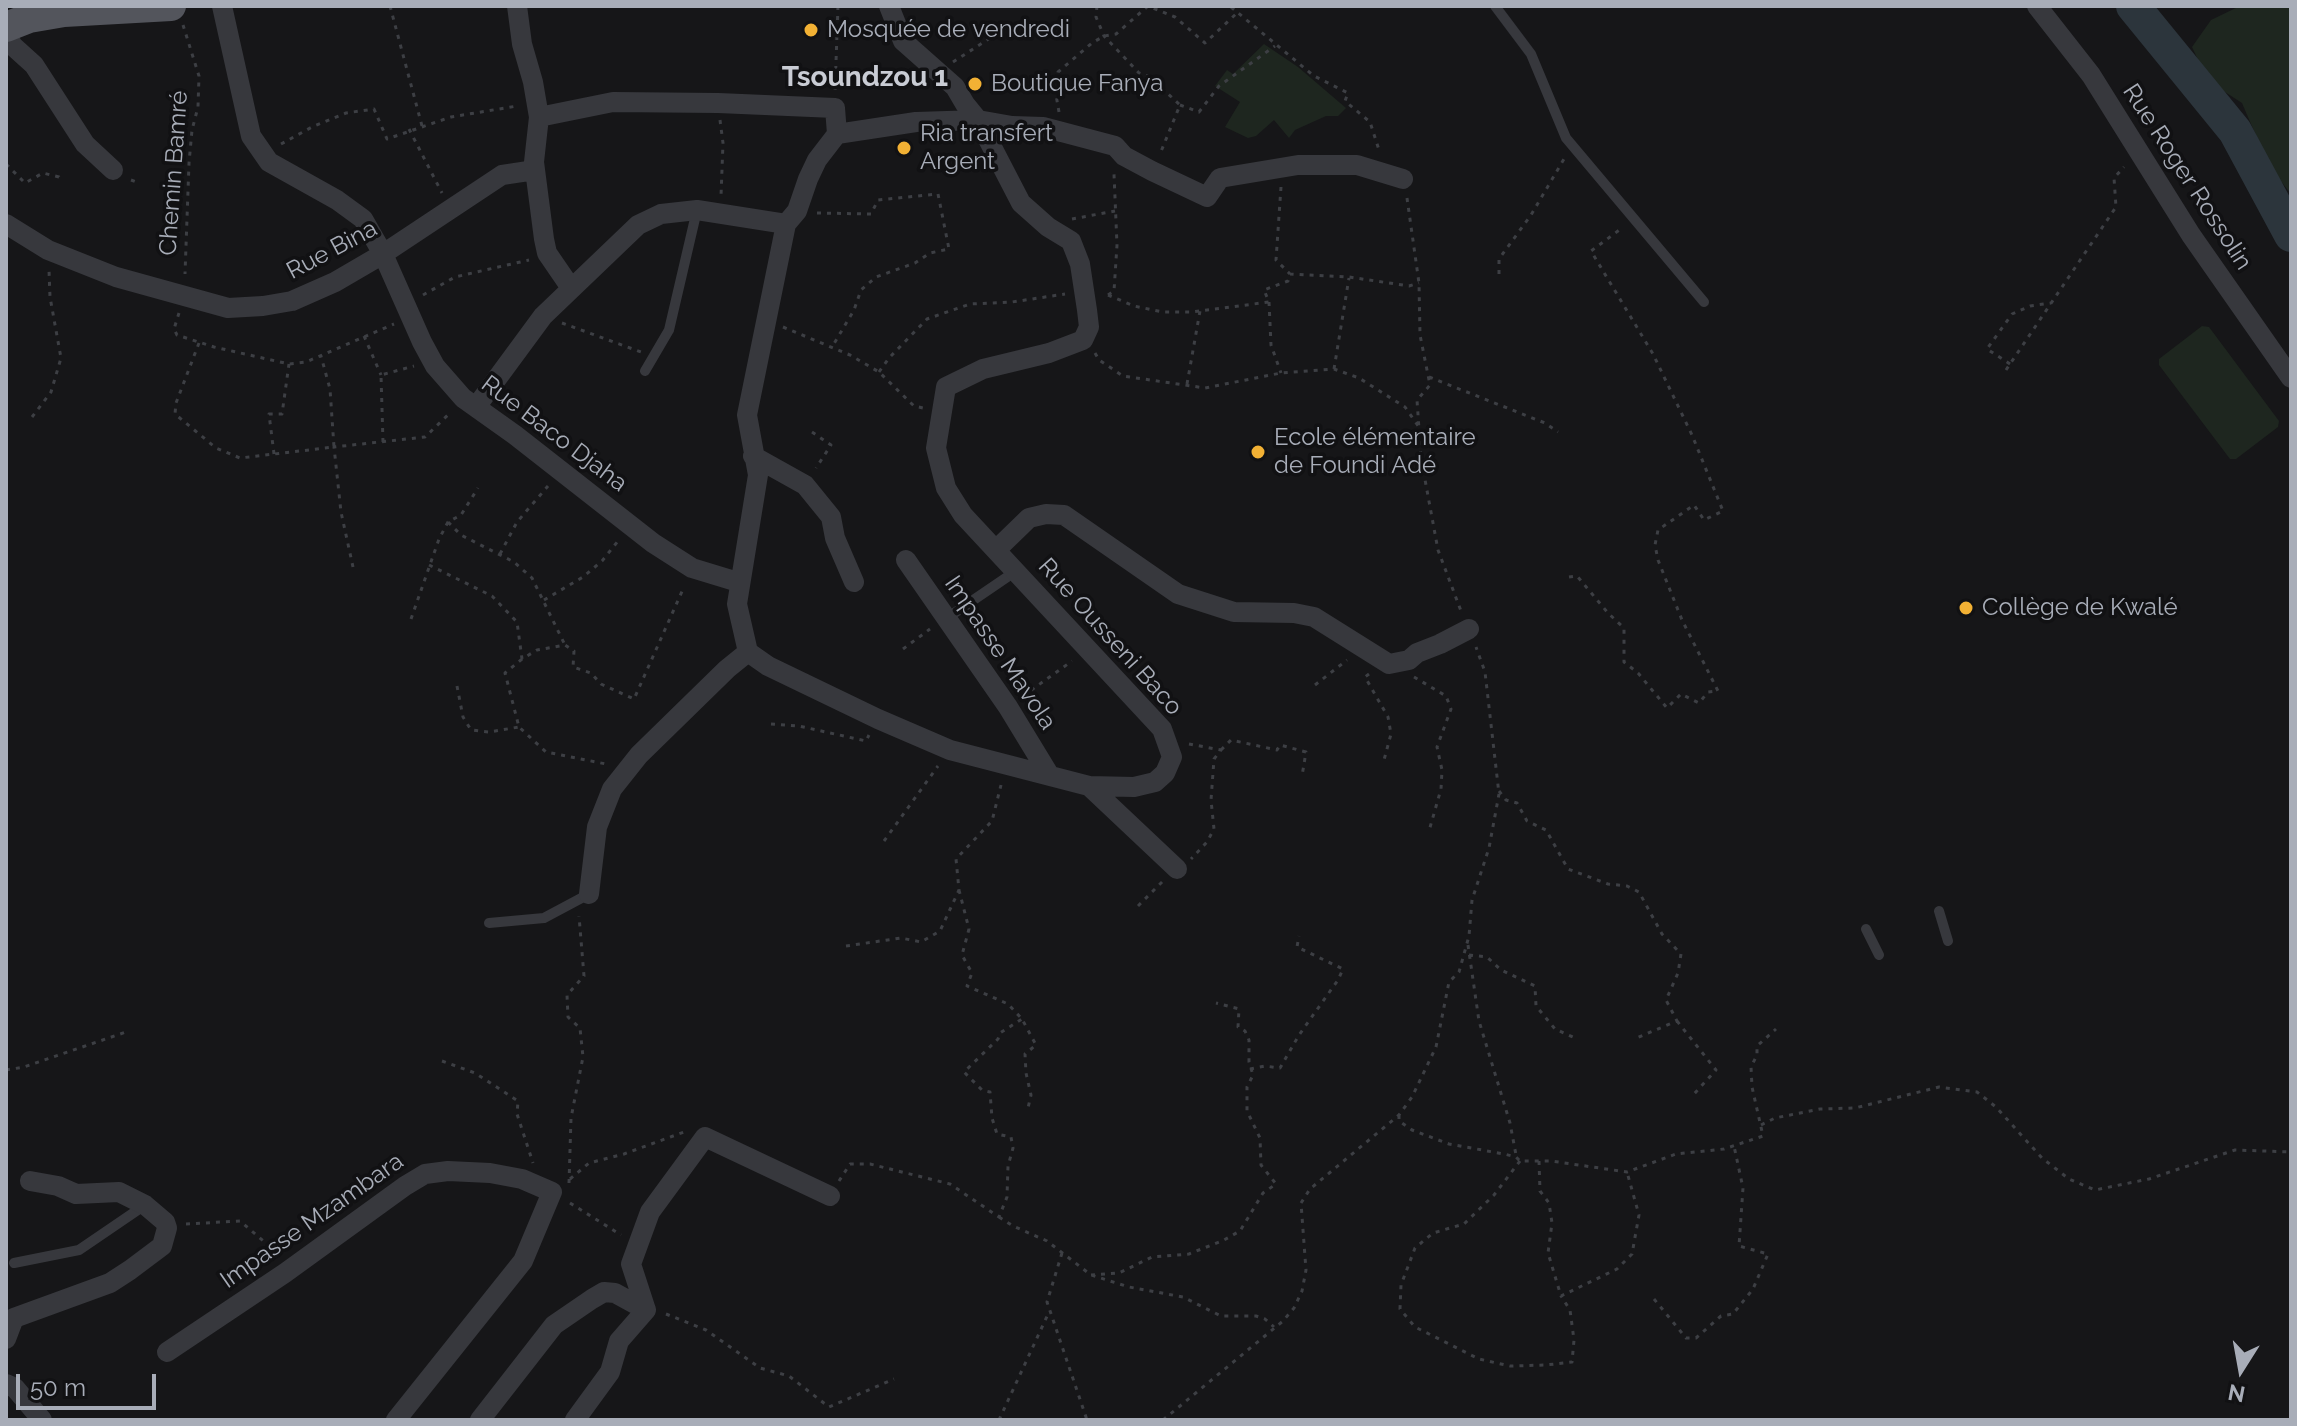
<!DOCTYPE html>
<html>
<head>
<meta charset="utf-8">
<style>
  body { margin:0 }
  #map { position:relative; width:2297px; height:1426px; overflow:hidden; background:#161618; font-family:Raleway,sans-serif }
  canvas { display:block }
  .frame { position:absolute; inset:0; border:8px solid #a8adb8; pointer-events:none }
  .north { position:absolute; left:2201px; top:1330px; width:80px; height:80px; -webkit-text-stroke:6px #111113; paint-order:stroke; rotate:191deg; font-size:22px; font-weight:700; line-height:32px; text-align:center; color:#a8adb8 }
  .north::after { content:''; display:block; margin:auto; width:28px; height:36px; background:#a8adb8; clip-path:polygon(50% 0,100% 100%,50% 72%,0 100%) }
  .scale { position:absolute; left:16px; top:1374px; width:140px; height:36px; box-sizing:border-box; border:4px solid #a8adb8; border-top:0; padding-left:10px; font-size:24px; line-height:28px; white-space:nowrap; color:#a8adb8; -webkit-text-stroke:6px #111113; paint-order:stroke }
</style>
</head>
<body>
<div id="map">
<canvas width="2297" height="1426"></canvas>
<div class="frame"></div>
<div class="north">N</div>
<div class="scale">50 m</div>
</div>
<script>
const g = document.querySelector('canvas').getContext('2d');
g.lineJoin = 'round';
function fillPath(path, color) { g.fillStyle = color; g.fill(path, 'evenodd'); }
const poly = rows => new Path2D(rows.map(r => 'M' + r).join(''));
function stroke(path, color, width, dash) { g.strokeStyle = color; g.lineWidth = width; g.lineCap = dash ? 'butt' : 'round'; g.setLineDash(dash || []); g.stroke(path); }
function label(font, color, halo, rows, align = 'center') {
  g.font = font + ' Raleway,sans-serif'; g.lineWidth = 7; g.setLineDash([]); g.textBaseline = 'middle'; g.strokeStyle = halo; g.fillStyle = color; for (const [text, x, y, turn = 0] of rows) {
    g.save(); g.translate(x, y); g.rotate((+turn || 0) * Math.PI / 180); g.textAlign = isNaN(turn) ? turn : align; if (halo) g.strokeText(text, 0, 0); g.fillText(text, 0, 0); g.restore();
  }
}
fillPath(poly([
  [2240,6,2291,6,2291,194,2269,166,2242,103,2208,81,2192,47,2211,20],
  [1264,44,1298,67,1346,108,1338,116,1326,116,1295,130,1289,138,1274,120,1256,136,1248,138,1225,127,1240,102,1215,86,1227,70,1233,74],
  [2202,326,2209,327,2279,421,2278,427,2236,459,2230,459,2159,365,2159,359]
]), '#1e261f');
stroke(poly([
  [2133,6,2235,131,2291,235]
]), '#2c353c', 34);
stroke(poly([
  [390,6,422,126],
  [1097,6,1096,17,1104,36,1139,73,1150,77,1180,105,1160,154],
  [1231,7,1314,76,1348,93,1345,101,1370,122,1379,150],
  [183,25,199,76,198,107,192,130,189,163,185,274],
  [953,62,1007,27],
  [835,90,838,6],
  [1180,105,1199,112,1219,86,1275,46],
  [1059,112,1055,89,1058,72,1092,43,1104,36,1116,34,1148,6,1175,17,1205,43,1237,13],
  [720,120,723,143,721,196],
  [409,129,442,193],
  [281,144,312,127,346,113,374,109,387,139,451,117,517,106],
  [6,164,25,183,43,173,59,177,62,182],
  [131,180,139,183],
  [1281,187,1276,260,1290,274],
  [1407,198,1419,283,1420,335,1430,385,1417,400,1421,458,1438,550,1461,611],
  [817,213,871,214,878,200,938,194,949,249,930,253,915,263,876,277,861,290,854,310,832,347],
  [1072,219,1115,211],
  [1499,274,1499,259,1531,215,1564,159],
  [423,295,455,277,529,260],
  [1108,295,1134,306,1163,312,1192,312,1269,302,1264,290,1288,281,1290,274,1349,277,1409,286,1419,283],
  [1108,295,1114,291,1117,245,1114,174],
  [1269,302,1271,345,1281,373],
  [179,313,174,329,177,335,214,347,289,364,306,362,394,324],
  [562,323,641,352],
  [783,327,850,355,879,372,914,406,923,408],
  [364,336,381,375],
  [199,343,176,403,175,414,216,448,240,458,334,447,330,389,321,356],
  [1095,353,1099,360,1123,376,1205,388,1281,373,1334,369,1359,378,1405,407,1419,427],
  [2010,364,1987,349,2012,314,2030,306,2051,303],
  [1334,369,1349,278],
  [2006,370,2116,207,2114,178,2124,167],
  [879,372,889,358,927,319,970,304,1012,302,1065,294],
  [1429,377,1545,423,1558,432],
  [1187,384,1200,311],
  [32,417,51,392,61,358,50,297,49,270],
  [812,432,831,445,816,468],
  [383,442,381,375,414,366],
  [274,454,269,414,282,414,289,364],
  [448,522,461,535,514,562,532,578,565,645],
  [500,554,517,522,548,486],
  [429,565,492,596,517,622,522,659,537,650,565,645,574,651,573,667,591,673,601,684,634,699,684,587],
  [353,567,341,512,334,447,425,437,450,413],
  [1569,577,1577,576,1608,613,1624,628,1624,662,1638,673,1667,708,1681,694,1699,703,1708,692,1718,691,1682,620,1658,560,1655,545,1658,530,1694,505,1704,520,1723,511,1692,435,1653,354,1591,251,1622,228],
  [544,600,583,577,602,561,618,541],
  [411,619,439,539,448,522,461,515,478,488],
  [903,649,930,629],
  [522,659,505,673,519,727,546,752,606,764],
  [1369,674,1365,677,1388,717,1391,734,1384,760],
  [1414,677,1446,696,1451,709,1437,747,1442,770,1441,789,1429,831],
  [1315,685,1347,660],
  [457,686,463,717,471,730,489,732,519,727],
  [1023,696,1072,661],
  [771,724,799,726,866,741,869,735],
  [1189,744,1221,750,1214,759,1211,800,1214,829,1207,842,1191,859],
  [1221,750,1231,740,1277,750,1280,745,1306,752,1302,776],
  [1499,791,1506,800,1517,803,1527,821,1546,830,1568,869,1608,884,1627,886,1639,892,1662,934,1681,954,1678,973,1666,1000,1677,1021,1634,1039],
  [884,841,938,766],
  [959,890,969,929,962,955,972,973,967,986,1008,1004,1022,1019,1036,1045,1025,1054,1026,1073,1031,1095,1028,1108],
  [1138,906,1163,881],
  [1468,945,1479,1021,1510,1123,1516,1155],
  [846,946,901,938,921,942,940,931,959,890,956,859,992,821,1001,785],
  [1469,955,1487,957,1501,970,1535,986,1536,1006,1555,1029,1575,1038],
  [1677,1021,1716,1070,1694,1094],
  [442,1061,475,1073,518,1101,517,1114,533,1163],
  [1250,1069,1265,1066,1280,1068,1299,1035,1338,980,1343,969,1297,947,1299,936],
  [6,1070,24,1067,126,1032],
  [1399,1115,1399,1121,1412,1130,1449,1144,1504,1154,1516,1157,1520,1161,1551,1161,1627,1172,1676,1154,1724,1149,1763,1136,1752,1087,1751,1067,1757,1055,1757,1046,1776,1029],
  [1761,1125,1775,1118,1820,1109,1855,1108,1939,1087,1977,1092,1996,1107,2042,1158,2069,1179,2095,1190,2149,1179,2235,1150,2291,1152],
  [1520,1161,1494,1195,1464,1224,1433,1233,1415,1248,1401,1285,1400,1309,1415,1327,1479,1359,1510,1366,1546,1365,1572,1362,1574,1340,1570,1310,1561,1296],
  [1539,1161,1540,1191,1549,1203,1552,1223,1548,1253,1561,1296,1617,1269,1632,1254,1639,1215,1627,1172],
  [570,1179,589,1163,624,1154,684,1132],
  [839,1181,850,1164,870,1164,950,1184,999,1217,1007,1197,1008,1166,1013,1148,1011,1137,997,1134,992,1118,990,1092,982,1090,964,1072,998,1039,1000,1033,1022,1019],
  [569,1183,571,1118,583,1057,580,1028,568,1017,567,995,584,976,579,916],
  [570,1203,621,1235],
  [999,1217,1013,1226,1047,1241,1091,1275,1129,1287,1183,1297,1221,1316,1256,1316,1265,1319,1274,1327],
  [186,1224,240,1221,268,1245],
  [1062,1253,1047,1302,1087,1420],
  [1091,1275,1119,1273,1152,1257,1189,1254,1224,1240,1240,1231,1263,1193,1276,1184,1261,1165,1260,1138,1247,1111,1247,1087,1253,1075,1249,1062,1249,1040,1245,1031,1238,1027,1239,1009,1216,1003],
  [1654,1299,1686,1338,1696,1338,1721,1316,1733,1314,1753,1289,1768,1254,1739,1246,1743,1188,1734,1146],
  [666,1314,706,1330,760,1368,789,1376,829,1407,894,1379],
  [999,1420,1049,1312],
  [1163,1420,1283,1321,1294,1308,1302,1291,1306,1270,1301,1203,1310,1189,1399,1115,1412,1097,1436,1047,1449,982,1459,972,1469,936,1472,900,1489,848,1499,794,1485,672,1476,647]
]), '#3d3f44', 3, [4, 6]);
stroke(poly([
  [1495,6,1531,54,1566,138,1704,302],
  [645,371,669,330,697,210],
  [947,618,1016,571],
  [1939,911,1948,941],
  [489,923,544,918,589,894],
  [1866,929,1879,955],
  [14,1263,79,1250,145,1205]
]), '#37383d', 10);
stroke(poly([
  [222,6,251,136,269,162,337,200,363,219,383,254,422,342,435,366,463,398,515,435,653,543,692,568,738,582],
  [517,6,522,44,533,82,539,117,534,162,544,239,547,253,571,288],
  [2037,6,2091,75,2191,235,2291,378],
  [6,34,13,46,34,65,85,144,113,170],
  [539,117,613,102,718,103,835,108,837,134,817,160,808,179,797,211,786,224,747,415,758,475,737,604,748,652,768,666,878,719,950,750,1089,786,1134,787,1155,782,1165,773,1172,757,1162,729,963,515,946,488,936,448,946,387,983,369,1049,353,1083,340,1089,327,1087,310,1080,264,1071,241,1048,227,1021,203,978,120,965,104,955,87,903,41,889,6],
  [837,134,916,122,978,120,1012,126,1043,127,1115,146,1124,156,1152,171,1207,197,1220,178,1298,165,1357,165,1403,179],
  [6,224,48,250,116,277,228,308,263,306,292,301,335,282,383,254,502,175,535,170],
  [476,407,543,316,638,225,661,214,697,210,786,224],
  [753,456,805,485,831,517,835,538,854,582],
  [996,550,1029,518,1046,514,1064,515,1178,594,1234,612,1294,613,1314,617,1389,664,1409,660,1417,653,1440,644,1469,629],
  [906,560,1008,707,1050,776],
  [1089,786,1177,869],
  [589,894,597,827,612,789,639,755,727,669,748,652],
  [646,1310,631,1264,650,1212,705,1137,830,1196],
  [6,1339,14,1318,110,1283,130,1270,162,1246,167,1228,165,1222,145,1205,119,1192,76,1194,58,1186,30,1181],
  [167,1352,285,1273,405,1186,425,1174,448,1171,490,1173,522,1179,552,1192,523,1261,396,1420],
  [6,1384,15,1388,42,1420],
  [480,1420,554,1325,592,1299,604,1292,615,1293,646,1310],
  [575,1420,610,1372,619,1341,646,1310]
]), '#37383d', 20);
stroke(poly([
  [6,27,29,18,64,12,171,6]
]), '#53555c', 30);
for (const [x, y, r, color] of [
  [811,30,8,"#f2b134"],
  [975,84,8,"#f2b134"],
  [904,148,8,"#f2b134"],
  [1258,452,8,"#f2b134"],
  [1966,608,8,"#f2b134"]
]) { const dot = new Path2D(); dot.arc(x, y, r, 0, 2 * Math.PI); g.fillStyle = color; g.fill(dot); stroke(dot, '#111113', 3); }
label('24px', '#a8adb8', '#111113', [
  ["Mosquée de vendredi",827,30],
  ["Boutique Fanya",991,84],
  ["Ria transfert",920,134],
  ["Argent",920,162],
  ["Ecole élémentaire",1274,438],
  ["de Foundi Adé",1274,466],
  ["Collège de Kwalé",1982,608]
], 'left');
label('24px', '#a8adb8', '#111113', [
  ["Chemin Bamré",174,173,-86],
  ["Rue Roger Rossolin",2187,177,57],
  ["Rue Bina",332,250,-28],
  ["Rue Baco Djaha",554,434,37],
  ["Rue Ousseni Baco",1110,637,48],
  ["Impasse Mavola",1000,653,56],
  ["Impasse Mzambara",312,1221,-35]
]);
label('bold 28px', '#c9ccd4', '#111113', [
  ["Tsoundzou 1",865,78]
]);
</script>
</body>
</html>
